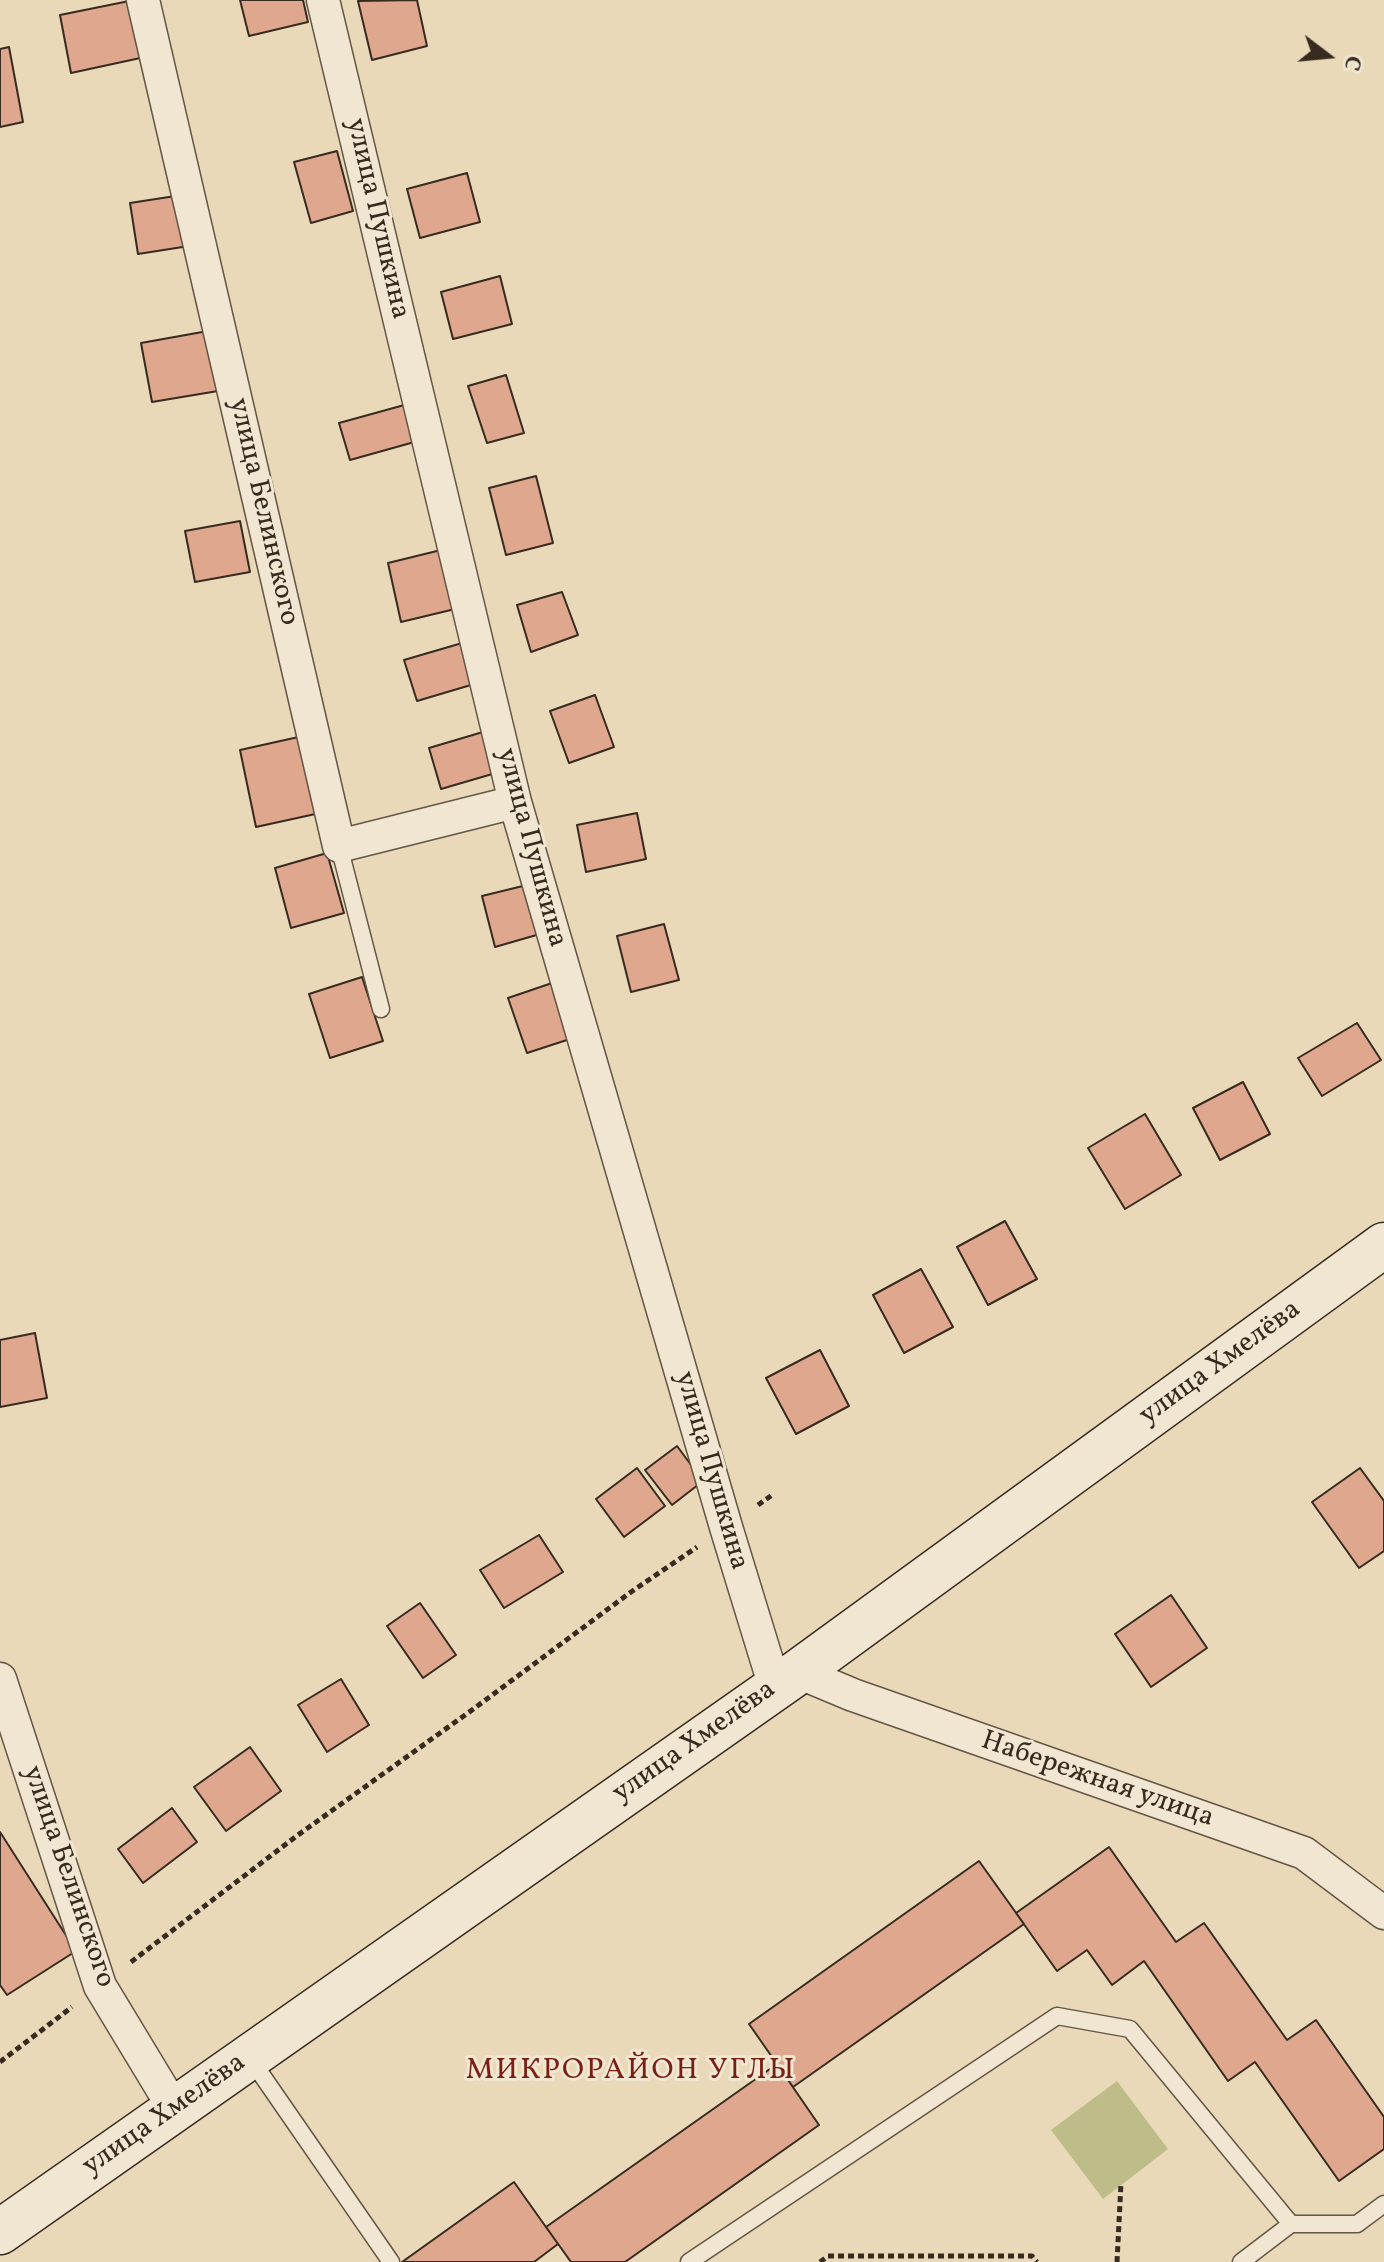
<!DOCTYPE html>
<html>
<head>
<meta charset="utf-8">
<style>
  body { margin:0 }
  #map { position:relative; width:1384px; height:2262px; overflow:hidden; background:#e9d9b8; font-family:Vollkorn,serif }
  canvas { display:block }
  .north { position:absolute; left:1288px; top:16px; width:80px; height:80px; -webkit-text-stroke:6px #f1e6d1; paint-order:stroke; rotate:106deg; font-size:22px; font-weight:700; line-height:32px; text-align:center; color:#372b20 }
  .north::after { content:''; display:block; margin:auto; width:28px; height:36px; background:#372b20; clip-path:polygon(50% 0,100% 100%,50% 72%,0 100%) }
</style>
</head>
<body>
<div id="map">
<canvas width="1384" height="2262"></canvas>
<div class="north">С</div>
</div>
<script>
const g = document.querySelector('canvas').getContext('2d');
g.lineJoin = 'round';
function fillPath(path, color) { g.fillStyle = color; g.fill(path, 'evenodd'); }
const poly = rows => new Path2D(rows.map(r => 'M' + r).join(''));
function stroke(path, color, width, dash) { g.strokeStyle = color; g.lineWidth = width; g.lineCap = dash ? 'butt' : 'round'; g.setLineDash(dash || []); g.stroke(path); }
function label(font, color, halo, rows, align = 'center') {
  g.font = font + ' Vollkorn,serif'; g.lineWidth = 6; g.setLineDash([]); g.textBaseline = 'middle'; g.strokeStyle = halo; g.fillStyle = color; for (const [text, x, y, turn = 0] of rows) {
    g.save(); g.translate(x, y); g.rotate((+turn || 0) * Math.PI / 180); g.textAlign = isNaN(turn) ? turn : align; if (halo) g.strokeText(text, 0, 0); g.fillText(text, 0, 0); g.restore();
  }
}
fillPath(poly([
  [1117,2081,1168,2149,1103,2199,1051,2130]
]), '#bebd8a');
const building = poly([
  [134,0,145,57,71,73,60,15,134,0],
  [240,0,303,0,308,22,249,36,240,0],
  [417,0,427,46,372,60,358,1,417,0],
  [9,47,23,122,0,127,0,49,9,47],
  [337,151,353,211,311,223,294,162,337,151],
  [467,173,480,222,420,238,407,189,467,173],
  [182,195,189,246,138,254,130,203,182,195],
  [500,276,512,324,453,339,441,292,500,276],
  [219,329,230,389,152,402,141,343,219,329],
  [506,375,524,433,487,443,468,386,506,375],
  [408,404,418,441,350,460,339,423,408,404],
  [536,476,553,543,506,555,489,488,536,476],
  [240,521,250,572,195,582,185,531,240,521],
  [441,550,455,609,401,622,388,563,441,550],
  [562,592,578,635,531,652,517,605,562,592],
  [469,641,481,682,417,701,404,660,469,641],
  [595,695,614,747,569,763,550,711,595,695],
  [493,729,506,770,441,789,429,748,493,729],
  [303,736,320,813,256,827,240,750,303,736],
  [637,813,646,859,586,872,577,825,637,813],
  [327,853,344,913,291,928,275,868,327,853],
  [527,885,540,934,495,947,482,896,527,885],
  [664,924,679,980,631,992,617,936,664,924],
  [362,977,383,1041,330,1058,309,994,362,977],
  [555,982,573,1038,527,1053,508,998,555,982],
  [1357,1023,1381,1060,1322,1096,1298,1058,1357,1023],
  [1243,1082,1270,1134,1220,1160,1193,1108,1243,1082],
  [1145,1114,1181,1175,1125,1209,1088,1148,1145,1114],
  [1005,1221,1037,1279,988,1305,957,1247,1005,1221],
  [921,1269,953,1327,904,1353,873,1295,921,1269],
  [35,1333,47,1398,0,1407,0,1340,35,1333],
  [820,1350,849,1406,796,1434,766,1378,820,1350],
  [677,1446,703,1481,672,1505,645,1470,677,1446],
  [637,1468,665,1506,624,1537,596,1499,637,1468],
  [1360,1468,1384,1501,1384,1551,1359,1568,1312,1502,1360,1468],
  [539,1535,563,1572,504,1608,480,1570,539,1535],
  [1171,1595,1207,1648,1151,1687,1115,1634,1171,1595],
  [420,1603,456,1655,423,1678,387,1626,420,1603],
  [341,1679,369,1725,327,1752,298,1705,341,1679],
  [250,1747,281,1791,226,1831,194,1787,250,1747],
  [172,1808,197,1842,143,1883,118,1849,172,1808],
  [0,1832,76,1951,7,1995,0,1985,0,1832],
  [1109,1847,1176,1942,1204,1923,1287,2040,1316,2020,1384,2117,1384,2149,1339,2181,1255,2062,1228,2081,1144,1961,1112,1985,1087,1950,1057,1971,1016,1913,1109,1847],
  [979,1861,1024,1924,793,2087,749,2024,979,1861],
  [777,2064,819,2125,625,2262,571,2262,546,2227,777,2064],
  [514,2182,558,2244,534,2262,402,2262,514,2182]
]);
fillPath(building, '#dea78e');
stroke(building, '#372b20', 2);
const service = poly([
  [339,846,381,1009],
  [250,2058,391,2262],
  [1291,2224,1357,2224,1384,2204],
  [689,2262,1057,2016,1130,2029,1291,2224,1241,2262]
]);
const minor = poly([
  [143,0,339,846,515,802],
  [323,0,515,802,726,1527,775,1687],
  [798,1672,853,1695,1304,1853,1384,1913],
  [0,1679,100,1986,175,2110]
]);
const secondary = poly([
  [0,2232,798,1672,1384,1245]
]);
stroke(service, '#645646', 19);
stroke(minor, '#645646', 35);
stroke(secondary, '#372b20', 47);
stroke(poly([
  [758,1505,772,1495],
  [131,1962,298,1835,472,1710,631,1592,697,1547],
  [0,2062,72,2007],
  [820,2262,828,2256,1032,2256,1037,2262],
  [1117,2262,1121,2183]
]), '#372b20', 5, [6, 4]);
stroke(service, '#f1e6d1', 16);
stroke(minor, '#f1e6d1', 32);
stroke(secondary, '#f1e6d1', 44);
label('28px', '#372b20', '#f1e6d1', [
  ["улица Пушкина",376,219,77],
  ["улица Белинского",262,512,77],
  ["улица Пушкина",530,848,75],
  ["улица Хмелёва",1221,1364,-36],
  ["улица Пушкина",710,1471,74],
  ["улица Хмелёва",695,1743,-35],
  ["Набережная улица",1097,1781,19],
  ["улица Белинского",67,1877,71],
  ["улица Хмелёва",165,2116,-35]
]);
g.letterSpacing = '2px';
label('30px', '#7a1f14', '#f1e6d1', [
  ["МИКРОРАЙОН УГЛЫ",631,2072]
]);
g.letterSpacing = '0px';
</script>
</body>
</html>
